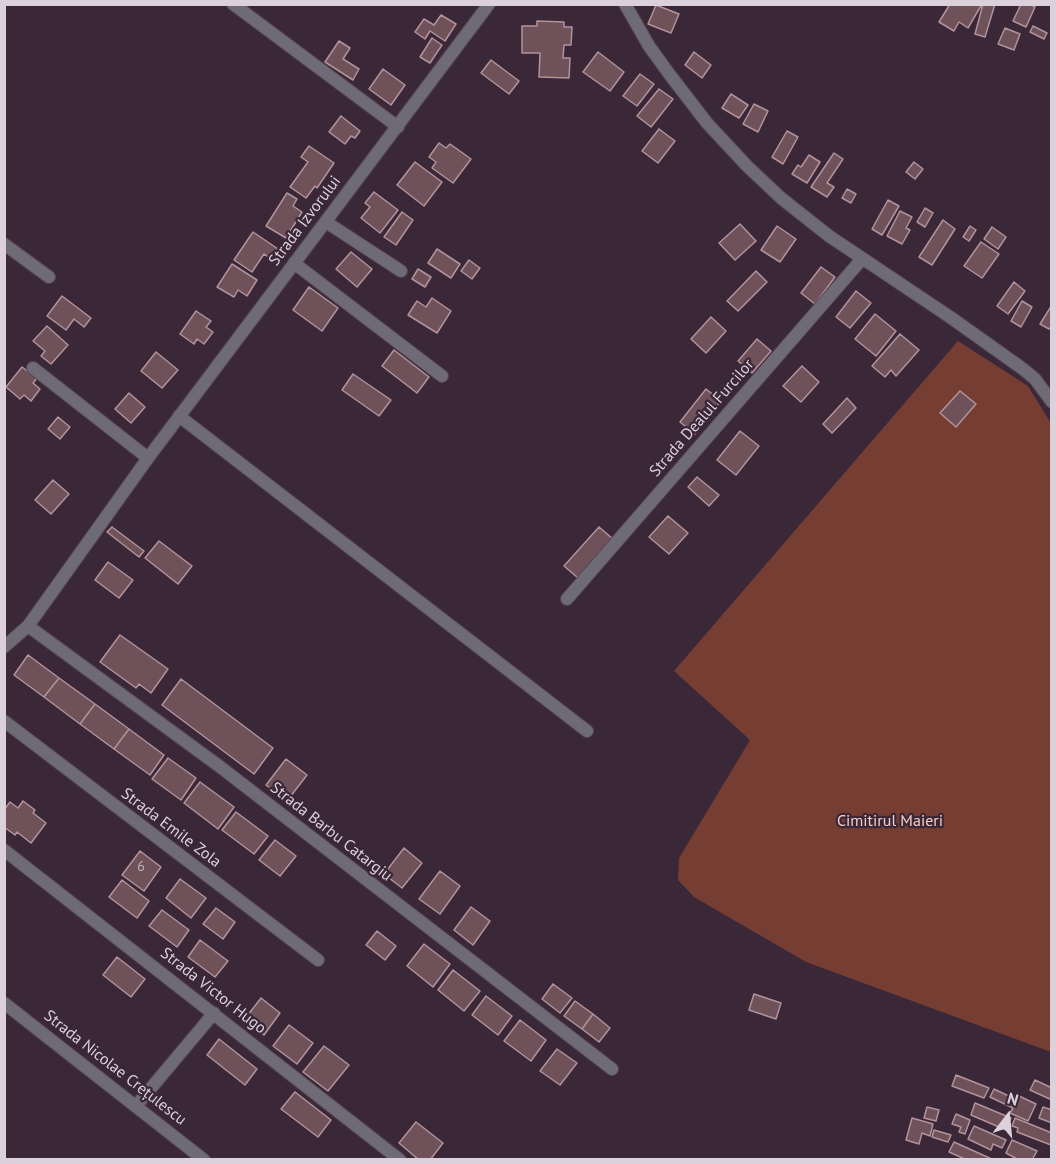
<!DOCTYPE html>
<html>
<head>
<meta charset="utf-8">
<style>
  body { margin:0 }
  #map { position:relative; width:1056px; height:1164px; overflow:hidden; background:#3a2738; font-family:"PT Sans",sans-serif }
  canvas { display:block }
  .frame { position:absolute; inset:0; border:6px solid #dcd0db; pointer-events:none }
  .north { position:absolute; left:978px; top:1086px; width:60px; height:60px; -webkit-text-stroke:4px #3a2738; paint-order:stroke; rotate:16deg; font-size:16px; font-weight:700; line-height:24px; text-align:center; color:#dcd0db }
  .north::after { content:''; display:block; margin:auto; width:21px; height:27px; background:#dcd0db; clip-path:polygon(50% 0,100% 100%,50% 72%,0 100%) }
</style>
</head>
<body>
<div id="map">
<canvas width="1056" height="1164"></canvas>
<div class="frame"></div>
<div class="north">N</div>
</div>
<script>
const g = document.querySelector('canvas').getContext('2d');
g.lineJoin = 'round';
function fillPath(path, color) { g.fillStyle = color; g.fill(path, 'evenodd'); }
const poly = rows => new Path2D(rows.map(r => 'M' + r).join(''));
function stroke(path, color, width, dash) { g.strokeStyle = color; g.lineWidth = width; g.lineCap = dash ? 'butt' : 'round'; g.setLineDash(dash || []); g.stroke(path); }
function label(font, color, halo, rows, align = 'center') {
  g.font = font + ' "PT Sans",sans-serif'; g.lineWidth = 4.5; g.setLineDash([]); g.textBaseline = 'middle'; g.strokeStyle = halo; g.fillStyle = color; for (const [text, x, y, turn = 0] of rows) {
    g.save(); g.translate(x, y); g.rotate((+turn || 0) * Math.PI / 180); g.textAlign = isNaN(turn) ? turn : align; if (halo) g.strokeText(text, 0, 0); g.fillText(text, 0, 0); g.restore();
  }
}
fillPath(poly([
  [958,341,1028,386,1052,425,1051,1052,806,962,694,897,678,880,679,858,750,740,674,671]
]), '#763e32');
const building = poly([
  [950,4,982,4,968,28,959,22,954,31,939,22,950,4],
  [983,4,995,4,985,37,975,34,983,4],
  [1021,4,1029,4,1035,7,1026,27,1013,21,1021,4],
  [656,5,679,14,671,33,648,24,656,5],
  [441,15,456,24,445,41,430,31,425,39,415,32,424,19,434,25,441,15],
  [537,21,564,22,564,27,572,27,571,45,564,45,563,58,570,58,569,78,539,77,540,53,522,53,522,26,537,26,537,21],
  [1033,26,1047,33,1044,39,1030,32,1033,26],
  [1005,28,1020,34,1014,50,998,44,1005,28],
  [432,38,442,45,430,63,420,57,432,38],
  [339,41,350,48,343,59,359,69,353,80,325,62,339,41],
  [598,52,624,72,610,91,583,72,598,52],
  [694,52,711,65,702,78,685,65,694,52],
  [491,60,519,81,509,94,481,73,491,60],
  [383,69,405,85,391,105,369,89,383,69],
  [640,74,654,84,637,106,623,96,640,74],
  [659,89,673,99,651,127,637,116,659,89],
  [731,94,748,105,739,118,722,108,731,94],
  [754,104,768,111,758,132,743,124,754,104],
  [341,116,360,131,355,138,351,136,345,144,329,132,341,116],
  [659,129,675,141,658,163,642,151,659,129],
  [787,131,798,137,783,164,772,157,787,131],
  [439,143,446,148,450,144,471,159,453,183,432,168,436,162,429,157,439,143],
  [309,146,334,163,317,188,315,186,306,198,290,187,308,162,301,157,309,146],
  [834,153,843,159,827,183,834,187,827,197,811,187,834,153],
  [809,155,820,162,807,183,792,174,798,165,801,167,809,155],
  [415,162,442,182,424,206,397,185,415,162],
  [914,162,923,169,915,179,906,172,914,162],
  [847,189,856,194,851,203,842,198,847,189],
  [374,192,398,210,380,233,361,218,370,207,365,203,374,192],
  [287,193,297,199,293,206,302,212,286,238,266,226,287,193],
  [888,200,899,206,882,235,872,229,888,200],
  [925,208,933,213,925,227,917,222,925,208],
  [900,211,912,217,906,228,910,230,902,244,887,236,900,211],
  [402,212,413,220,396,245,384,237,402,212],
  [943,220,955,229,932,265,919,257,943,220],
  [740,224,756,241,735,260,719,243,740,224],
  [777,226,796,239,780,262,761,250,777,226],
  [970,226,976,230,969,241,963,237,970,226],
  [992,227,1006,237,998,249,984,239,992,227],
  [253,232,278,249,271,259,264,254,252,272,234,260,253,232],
  [981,242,999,254,982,278,964,266,981,242],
  [437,249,460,264,451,278,428,263,437,249],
  [351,252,372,269,357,287,336,269,351,252],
  [469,260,480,268,472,279,461,271,469,260],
  [232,264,257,280,247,296,238,290,234,297,217,287,232,264],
  [821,267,835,277,815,304,801,293,821,267],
  [418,269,431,277,425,287,412,279,418,269],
  [756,271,767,282,738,311,727,301,756,271],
  [1014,282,1025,291,1008,314,997,306,1014,282],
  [309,287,338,308,322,331,293,310,309,287],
  [856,291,871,303,850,328,836,317,856,291],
  [62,296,91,318,84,327,74,319,66,330,47,316,62,296],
  [432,298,451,311,437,333,408,315,417,301,426,307,432,298],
  [1022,301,1032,307,1021,327,1011,321,1022,301],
  [1052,305,1052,326,1049,329,1040,324,1052,305],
  [196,311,211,321,206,327,213,332,204,344,197,339,194,344,180,334,196,311],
  [875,314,896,331,876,356,855,339,875,314],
  [711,317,726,331,706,353,691,339,711,317],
  [47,326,68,345,51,364,41,356,45,351,33,341,47,326],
  [900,334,919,350,896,376,891,370,885,377,872,366,900,334],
  [757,339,771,351,752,373,738,361,757,339],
  [394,350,429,377,417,393,382,366,394,350],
  [156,352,178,370,162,388,141,371,156,352],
  [802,366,819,382,801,402,783,386,802,366],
  [22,367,37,378,33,383,40,389,31,401,24,395,20,399,6,387,22,367],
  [353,374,391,400,379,416,342,390,353,374],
  [706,389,721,401,695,434,680,422,706,389],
  [960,391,976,404,956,427,940,413,960,391],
  [129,393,145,407,131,423,115,409,129,393],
  [847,398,856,408,832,433,823,424,847,398],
  [58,417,70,427,60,439,48,429,58,417],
  [740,431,759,446,736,475,717,460,740,431],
  [697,477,719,495,709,506,688,487,697,477],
  [53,480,69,494,51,514,35,500,53,480],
  [668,516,688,533,669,554,649,537,668,516],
  [112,527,144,551,139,557,107,532,112,527],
  [599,527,613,539,578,578,564,566,599,527],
  [159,541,192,566,178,584,145,558,159,541],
  [108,562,133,580,119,598,95,580,108,562],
  [120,635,168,669,151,693,139,684,136,688,100,662,120,635],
  [28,655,59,678,44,697,14,675,28,655],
  [59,678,95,704,80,724,44,697,59,678],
  [181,679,273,748,254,774,162,705,181,679],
  [95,704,129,729,114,749,80,724,95,704],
  [129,729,164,755,150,775,114,749,129,729],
  [168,758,196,778,181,800,152,779,168,758],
  [286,759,307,775,287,801,266,785,286,759],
  [200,782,234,807,218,829,184,803,200,782],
  [23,801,35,810,33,813,46,823,31,843,17,832,15,835,4,827,4,810,10,802,18,808,23,801],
  [236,812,268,836,254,854,222,830,236,812],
  [275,840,296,856,280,876,259,860,275,840],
  [404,848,422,863,402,888,384,874,404,848],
  [140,851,161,867,144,891,122,875,140,851],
  [440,871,460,886,440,914,419,899,440,871],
  [180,879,206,898,191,918,166,898,180,879],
  [122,880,149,901,137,918,109,897,122,880],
  [471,907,490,921,473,945,454,930,471,907],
  [216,908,235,922,223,939,203,924,216,908],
  [162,910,189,930,177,947,149,926,162,910],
  [377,931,396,946,385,960,366,945,377,931],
  [200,940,228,961,215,977,188,957,200,940],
  [424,944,450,964,433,987,407,966,424,944],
  [117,957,145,979,131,997,103,975,117,957],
  [453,970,480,991,464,1011,438,990,453,970],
  [553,984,572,998,560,1013,542,999,553,984],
  [754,994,781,1003,776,1019,749,1010,754,994],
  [486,996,512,1016,498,1035,472,1015,486,996],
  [261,998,280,1013,264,1035,244,1020,261,998],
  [575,1001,593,1014,582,1029,564,1016,575,1001],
  [593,1014,610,1028,599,1042,582,1029,593,1014],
  [520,1020,546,1040,531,1061,504,1041,520,1020],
  [289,1025,313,1043,297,1064,273,1046,289,1025],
  [219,1039,257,1069,245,1085,207,1055,219,1039],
  [324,1046,349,1065,328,1091,303,1072,324,1046],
  [557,1049,577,1063,560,1085,540,1071,557,1049],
  [956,1075,989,1088,984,1098,952,1086,956,1075],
  [1035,1080,1052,1088,1052,1100,1030,1090,1035,1080],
  [994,1089,1015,1099,1017,1095,1036,1104,1028,1121,1010,1113,1013,1108,990,1097,994,1089],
  [295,1092,331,1120,318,1137,281,1109,295,1092],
  [975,1103,1011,1118,1006,1130,971,1115,975,1103],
  [927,1107,939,1110,936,1121,924,1118,927,1107],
  [1043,1107,1052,1110,1052,1123,1039,1118,1043,1107],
  [956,1114,970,1120,965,1134,959,1132,961,1127,952,1124,956,1114],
  [912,1118,933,1124,930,1136,922,1133,919,1144,906,1140,912,1118],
  [1015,1118,1052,1133,1051,1145,1017,1132,1018,1128,1012,1126,1015,1118],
  [416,1122,443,1143,430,1160,419,1160,399,1143,416,1122],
  [974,1126,1006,1140,1002,1148,993,1144,991,1150,968,1139,974,1126],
  [934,1130,951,1135,948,1142,932,1137,934,1130],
  [1012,1140,1037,1151,1032,1160,1019,1160,1006,1153,1012,1140],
  [954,1142,994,1160,967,1160,949,1152,954,1142]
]);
fillPath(building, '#6e5159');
stroke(building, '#b3939b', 1.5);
const minor = poly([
  [233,4,398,127],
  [625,4,649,46,670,75,707,123,747,166,781,198,829,236,950,317,1023,369,1035,379,1052,402],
  [326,222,401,271],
  [4,244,49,277],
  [294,263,442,376],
  [33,368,148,458],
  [179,416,587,731],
  [567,599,862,259],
  [28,626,219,766,612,1069],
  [4,647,28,626,148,458,489,4],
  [4,721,318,960],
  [4,850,400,1160],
  [4,1003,204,1160],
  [136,1106,214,1013]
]);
stroke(minor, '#574555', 14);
stroke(minor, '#6e6b77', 12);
label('14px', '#c0b0ba', null, [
  ["6",141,867]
]);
label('16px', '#dcd0db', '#3a2738', [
  ["Strada Izvorului",305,221,-53],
  ["Strada Dealul Furcilor",702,418,-49],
  ["Strada Emile Zola",171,828,37],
  ["Strada Barbu Catargiu",331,832,38],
  ["Strada Victor Hugo",213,991,38],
  ["Strada Nicolae Crețulescu",115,1068,38]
]);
label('16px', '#f4cdc5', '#3a2738', [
  ["Cimitirul Maieri",890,821]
]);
</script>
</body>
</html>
